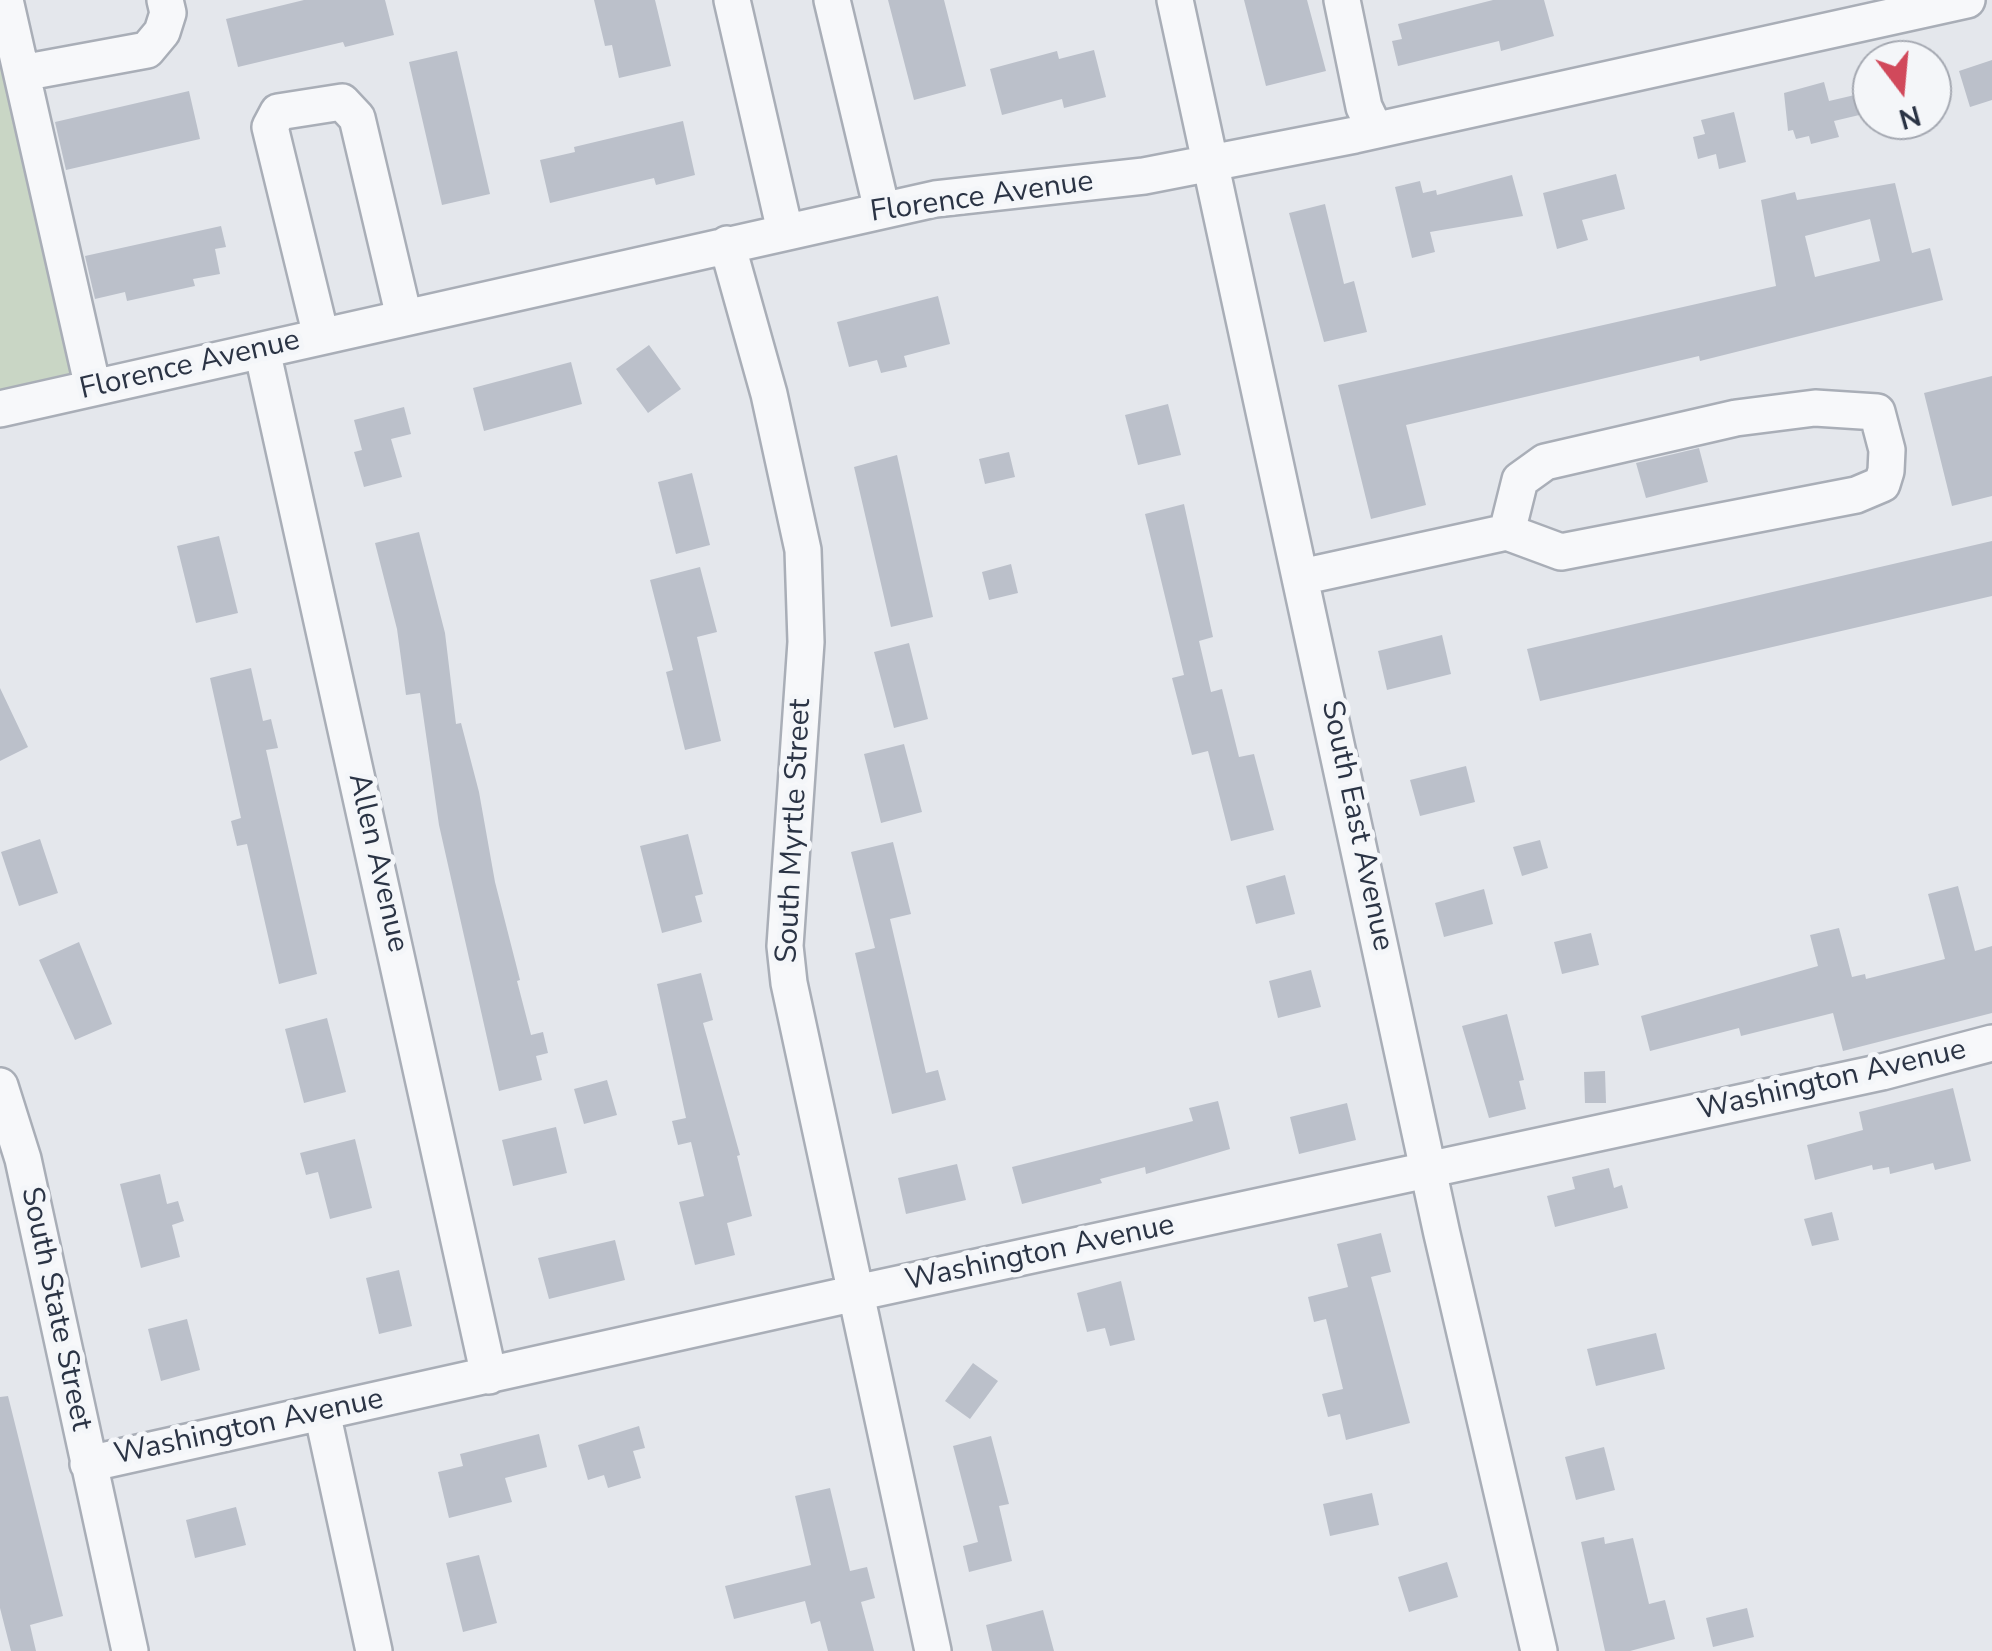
<!DOCTYPE html>
<html>
<head>
<meta charset="utf-8">
<style>
  body { margin:0 }
  #map { position:relative; width:1992px; height:1651px; overflow:hidden; background:#e4e7ec; font-family:"Nunito Sans",sans-serif }
  canvas { display:block }
  .north { position:absolute; left:1852px; top:40px; width:100px; height:100px; box-sizing:border-box; background:#f4f6f9; border:2px solid #a4a8b1; border-radius:50%; rotate:164deg; font-size:28px; font-weight:700; line-height:40px; text-align:center; color:#2b3445 }
  .north::after { content:''; display:block; margin:auto; width:35px; height:45px; background:#d1495b; clip-path:polygon(50% 0,100% 100%,50% 72%,0 100%) }
</style>
</head>
<body>
<div id="map">
<canvas width="1992" height="1651"></canvas>
<div class="north">N</div>
</div>
<script>
const g = document.querySelector('canvas').getContext('2d');
g.lineJoin = 'round';
function fillPath(path, color) { g.fillStyle = color; g.fill(path, 'evenodd'); }
const poly = rows => new Path2D(rows.map(r => 'M' + r).join(''));
function stroke(path, color, width, dash) { g.strokeStyle = color; g.lineWidth = width; g.lineCap = dash ? 'butt' : 'round'; g.setLineDash(dash || []); g.stroke(path); }
function label(font, color, halo, rows, align = 'center') {
  g.font = font + ' "Nunito Sans",sans-serif'; g.lineWidth = 10; g.setLineDash([]); g.textBaseline = 'middle'; g.strokeStyle = halo; g.fillStyle = color; for (const [text, x, y, turn = 0] of rows) {
    g.save(); g.translate(x, y); g.rotate((+turn || 0) * Math.PI / 180); g.textAlign = isNaN(turn) ? turn : align; if (halo) g.strokeText(text, 0, 0); g.fillText(text, 0, 0); g.restore();
  }
}
fillPath(poly([
  [0,37,73,375,0,391]
]), '#c9d6c5');
fillPath(poly([
  [304,0,385,0,394,35,345,47,343,42,238,67,226,19],
  [594,0,655,0,671,66,619,78,612,45,605,46],
  [888,0,944,0,966,86,914,100],
  [1244,0,1307,0,1326,71,1266,86],
  [1493,0,1544,0,1554,36,1501,51,1499,41,1398,66,1392,41,1402,39,1398,24],
  [1094,50,1106,97,1064,108,1062,99,1002,115,990,69,1057,51,1059,59],
  [457,51,490,194,442,205,409,62],
  [1992,60,1992,100,1970,107,1959,71],
  [1824,82,1829,101,1872,91,1872,112,1834,121,1839,137,1811,144,1809,136,1796,139,1793,130,1788,131,1784,93],
  [189,91,200,139,66,170,55,122],
  [1734,112,1746,162,1719,169,1716,154,1698,159,1693,137,1705,134,1701,120],
  [683,121,695,175,656,185,654,178,550,203,540,160,575,152,574,147],
  [1616,174,1625,209,1582,220,1588,240,1557,249,1543,193],
  [1512,175,1523,216,1430,232,1435,252,1412,258,1395,187,1420,181,1423,193,1436,190,1437,195],
  [1895,183,1912,253,1930,248,1943,300,1700,361,1699,356,1406,425,1426,505,1371,519,1338,385,1776,286,1761,200,1795,192,1797,200],
  [1870,219,1880,261,1815,277,1805,236],
  [1325,204,1344,284,1354,281,1367,332,1324,342,1289,213],
  [221,226,226,247,215,249,220,274,193,279,195,286,127,301,125,292,95,299,85,256],
  [938,296,950,344,904,356,907,367,881,373,877,360,849,367,837,322],
  [649,345,681,389,648,413,616,369],
  [571,362,582,404,484,431,473,388],
  [1992,376,1992,496,1952,506,1924,393],
  [1168,404,1181,455,1138,465,1125,415],
  [404,407,411,434,391,439,402,477,364,487,354,452,362,450,354,420],
  [1699,448,1708,482,1646,498,1636,463],
  [1009,452,1015,477,985,484,979,459],
  [897,455,933,617,891,627,854,467],
  [692,473,710,545,676,554,658,482],
  [1184,504,1213,637,1199,641,1211,692,1222,689,1239,757,1254,754,1274,830,1231,841,1208,751,1192,755,1172,678,1184,675,1145,514],
  [419,532,445,633,456,724,461,723,479,792,495,882,520,980,517,981,531,1035,543,1032,548,1053,536,1056,542,1080,499,1091,439,825,420,693,406,695,397,629,375,543],
  [219,536,238,613,196,623,177,546],
  [1992,541,1992,596,1540,701,1527,649],
  [1011,564,1018,593,989,600,982,572],
  [700,567,717,632,697,637,721,741,685,750,666,672,673,670,650,580],
  [1442,635,1451,674,1387,690,1378,651],
  [909,643,928,719,894,728,874,652],
  [251,668,263,721,271,719,278,748,266,750,317,974,279,984,247,844,237,846,231,821,241,818,210,678],
  [0,688,28,747,0,761],
  [904,744,922,812,881,823,864,754],
  [1466,766,1475,802,1420,816,1410,780],
  [688,834,703,894,695,896,702,922,662,933,640,846],
  [40,839,58,893,19,906,1,852],
  [1540,840,1548,868,1522,876,1513,847],
  [893,842,911,914,890,919,926,1073,938,1070,946,1100,892,1114,855,953,875,948,851,852],
  [1285,875,1295,914,1256,924,1246,886],
  [1958,886,1975,951,1992,946,1992,1013,1843,1051,1833,1013,1741,1036,1739,1028,1650,1051,1641,1016,1818,966,1810,935,1839,928,1852,977,1865,974,1866,979,1945,959,1928,894],
  [1484,889,1493,924,1444,937,1435,903],
  [1591,933,1599,965,1562,974,1554,942],
  [79,942,112,1024,75,1040,39,960],
  [1311,970,1321,1007,1278,1018,1269,981],
  [701,973,713,1020,703,1023,740,1155,737,1156,752,1216,727,1223,735,1255,695,1265,679,1202,704,1196,691,1142,678,1145,672,1121,686,1118,657,984],
  [1507,1014,1524,1080,1519,1081,1526,1109,1489,1118,1462,1026],
  [327,1018,346,1092,304,1103,285,1029],
  [1605,1071,1606,1103,1585,1103,1584,1072],
  [607,1080,617,1115,584,1124,574,1089],
  [1953,1088,1971,1161,1935,1170,1933,1163,1890,1174,1889,1167,1873,1170,1872,1165,1815,1180,1807,1145,1863,1130,1859,1112],
  [1218,1101,1230,1149,1146,1174,1145,1167,1100,1179,1102,1183,1022,1204,1012,1167,1193,1121,1189,1108],
  [1347,1103,1356,1140,1299,1154,1290,1117],
  [556,1127,567,1173,513,1186,502,1140],
  [355,1139,372,1208,330,1219,318,1172,306,1175,300,1153],
  [957,1164,966,1200,906,1214,898,1178],
  [1609,1168,1614,1188,1622,1185,1628,1208,1555,1227,1547,1196,1575,1189,1572,1177],
  [160,1174,167,1204,178,1201,184,1221,172,1225,180,1257,141,1268,120,1184],
  [1832,1212,1839,1240,1812,1246,1804,1219],
  [1381,1233,1391,1272,1371,1277,1410,1423,1346,1440,1340,1414,1328,1417,1322,1394,1343,1389,1326,1319,1314,1322,1308,1297,1348,1287,1337,1244],
  [615,1240,625,1280,549,1299,538,1258],
  [399,1270,412,1326,379,1334,366,1278],
  [1121,1281,1135,1340,1110,1346,1105,1328,1087,1332,1077,1293],
  [187,1319,200,1370,161,1381,148,1329],
  [1656,1333,1665,1369,1596,1386,1587,1349],
  [973,1363,998,1381,970,1419,945,1401],
  [8,1396,63,1616,30,1625,36,1651,11,1651,0,1608,0,1397],
  [639,1426,645,1448,633,1451,641,1478,608,1488,604,1475,588,1480,578,1445],
  [539,1434,547,1467,505,1478,512,1502,449,1518,438,1472,463,1466,460,1454],
  [991,1436,1009,1504,999,1506,1012,1561,969,1572,963,1546,978,1542,953,1446],
  [1604,1447,1615,1490,1576,1500,1565,1457],
  [830,1488,850,1571,867,1567,875,1598,861,1602,874,1651,828,1651,820,1621,811,1624,805,1601,734,1619,725,1586,811,1565,795,1496],
  [1372,1493,1379,1525,1330,1536,1323,1504],
  [236,1507,246,1545,195,1558,186,1520],
  [1604,1537,1605,1544,1633,1538,1649,1604,1665,1600,1675,1639,1630,1651,1605,1651,1581,1542],
  [479,1555,497,1623,463,1632,446,1563],
  [1447,1562,1458,1597,1409,1612,1398,1577],
  [1747,1608,1754,1637,1713,1647,1706,1618],
  [1043,1610,1054,1651,992,1651,986,1625]
]), '#bbc0ca');
const minor = poly([
  [5,0,93,388],
  [732,0,785,231],
  [832,0,882,210],
  [1175,0,1442,1234,1539,1651],
  [1342,0,1364,107,1375,130],
  [22,73,147,50,162,32,168,13,165,0],
  [727,244,769,394,803,550,806,642,785,946,789,983,933,1651],
  [321,336,270,127,278,112,342,102,357,118,404,317],
  [262,350,489,1376],
  [0,409,935,199,1144,176,1355,135,1967,0],
  [1301,577,1507,532,1561,552,1856,495,1882,484,1886,471,1887,450,1877,412,1815,408,1736,418,1545,462,1520,480,1507,532],
  [0,1086,23,1159,130,1651],
  [322,1412,374,1651],
  [88,1464,856,1293,1882,1072,1992,1043]
]);
stroke(minor, '#a9aeb7', 40);
stroke(minor, '#f7f8fa', 35);
label('30px', '#2b3445', '#f4f6f9', [
  ["Florence Avenue",982,198,-8],
  ["Florence Avenue",190,366,-13],
  ["South East Avenue",1356,826,78],
  ["South Myrtle Street",795,831,-87],
  ["Allen Avenue",377,863,77],
  ["Washington Avenue",1832,1081,-13],
  ["Washington Avenue",1040,1254,-12],
  ["South State Street",55,1309,78],
  ["Washington Avenue",249,1428,-12]
]);
</script>
</body>
</html>
